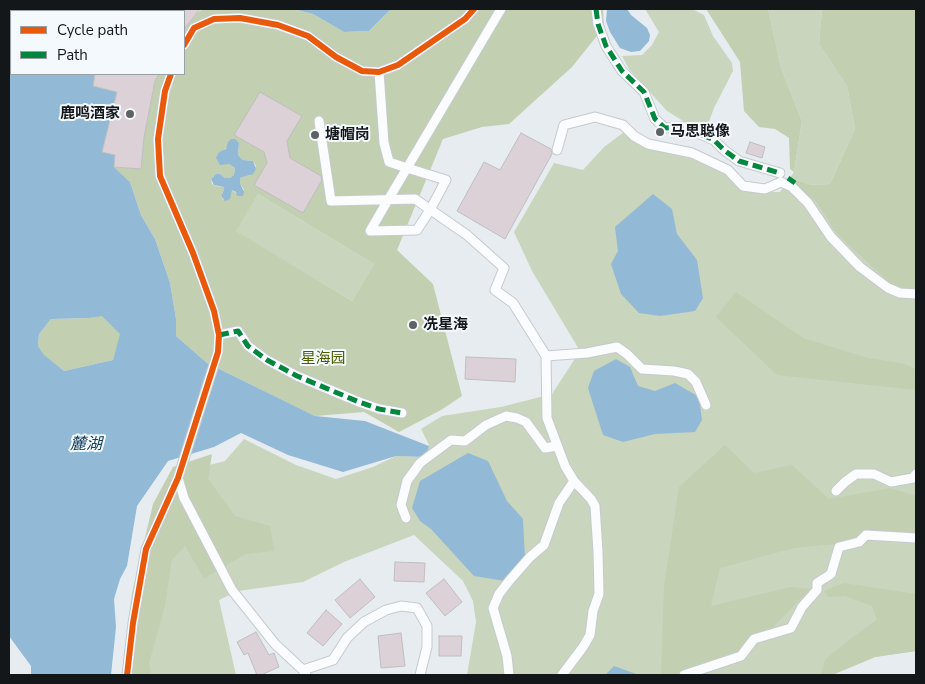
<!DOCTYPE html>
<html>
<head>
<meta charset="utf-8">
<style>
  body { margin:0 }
  #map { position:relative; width:925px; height:684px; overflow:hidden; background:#e7ecf0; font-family:"Nunito Sans",sans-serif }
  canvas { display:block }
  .frame { position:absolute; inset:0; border:10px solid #141719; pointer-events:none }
  .legend { position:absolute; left:10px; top:10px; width:175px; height:65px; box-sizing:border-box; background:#f4f9fe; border:1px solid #9a9fa2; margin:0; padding:6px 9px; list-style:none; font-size:15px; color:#141719 }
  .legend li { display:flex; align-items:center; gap:10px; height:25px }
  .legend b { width:25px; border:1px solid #9a9fa2 }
</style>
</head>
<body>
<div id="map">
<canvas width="925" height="684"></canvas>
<div class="frame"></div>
<ul class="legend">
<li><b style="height:6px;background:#e8590c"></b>Cycle path</li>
<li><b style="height:6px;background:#00873e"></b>Path</li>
</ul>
</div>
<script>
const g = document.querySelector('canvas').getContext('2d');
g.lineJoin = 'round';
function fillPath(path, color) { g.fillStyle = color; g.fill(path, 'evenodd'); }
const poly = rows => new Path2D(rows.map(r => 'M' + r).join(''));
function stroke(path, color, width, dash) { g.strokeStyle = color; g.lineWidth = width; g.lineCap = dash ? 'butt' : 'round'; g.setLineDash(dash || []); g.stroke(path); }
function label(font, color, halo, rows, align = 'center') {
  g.font = font + ' "Nunito Sans","Noto Sans SC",sans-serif'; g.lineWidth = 4; g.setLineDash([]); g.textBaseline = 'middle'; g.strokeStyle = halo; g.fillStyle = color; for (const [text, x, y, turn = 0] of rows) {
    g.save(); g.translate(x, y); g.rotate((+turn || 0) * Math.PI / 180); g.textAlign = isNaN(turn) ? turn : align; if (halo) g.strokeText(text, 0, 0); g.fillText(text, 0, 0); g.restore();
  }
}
fillPath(poly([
  [645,9,692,9,704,15,713,36,732,63,733,71,714,108,706,130,688,124,667,111,629,69,622,56,642,55,652,45,659,32],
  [768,9,822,9,819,44,847,86,855,129,830,184,812,185,796,180,793,184,816,202,835,232,916,293,916,651,875,657,832,675,467,675,476,622,473,601,463,581,414,535,344,562,303,582,238,591,219,600,236,675,135,675,194,469,225,461,244,439,296,465,336,479,373,467,396,456,426,457,429,445,421,429,442,416,501,407,552,394,580,351,532,271,514,232,554,163,583,170,604,147,627,130,660,147,718,168,758,192,780,192,794,172,802,121,781,68],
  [258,194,374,264,352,301,235,231]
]), '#cad5bd');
fillPath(poly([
  [203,9,294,9,313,14,344,32,369,31,391,9,603,9,604,27,572,67,509,124,482,127,443,139,397,250,433,284,462,396,441,410,399,432,364,412,315,416,207,363,176,336,176,319,170,283,155,239,141,215,130,182,114,167,141,169,144,137,155,81,159,74,184,74,184,29,197,13],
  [237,141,239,145,238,155,243,160,253,161,256,166,250,175,240,178,240,183,244,190,236,193,232,190,223,200,221,196,224,190,224,187,216,186,212,184,211,179,216,174,220,174,225,178,230,178,234,175,235,168,229,164,224,150,227,147],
  [258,194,374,264,352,301,236,231],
  [706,9,768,9,781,68,802,121,794,172,790,169,789,138,775,129,759,127,744,111,740,62],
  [822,9,916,9,916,293,899,291,835,232,816,202,792,184,796,180,812,185,830,184,855,129,847,86,819,44],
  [736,292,803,338,868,358,906,364,916,370,916,390,777,375,716,317],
  [102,315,121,334,113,360,64,371,44,356,38,346,39,334,51,319,89,318],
  [725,445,754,473,792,465,829,499,890,488,916,496,916,536,794,548,720,568,711,606,791,587,810,589,748,653,674,675,661,675,664,586,679,487],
  [212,454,208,479,235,516,270,526,274,551,246,554,204,578,185,546,172,559,165,606,149,663,151,675,122,675,132,593,153,504,173,467],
  [844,583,916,594,916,651,875,657,832,675,821,675,825,660,850,639,877,620,872,606,845,596,828,597,824,591]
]), '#c2cfb1');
fillPath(poly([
  [9,9,127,9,126,11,11,11,11,74,95,74,93,86,117,92,103,152,115,155,114,167,130,182,141,215,155,239,170,283,176,319,176,336,207,363,315,416,365,421,429,446,426,457,396,456,343,472,288,455,241,433,214,447,168,461,137,506,127,566,120,579,114,599,116,627,111,675,31,675,31,666,9,636],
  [102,316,120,334,113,360,64,371,44,355,38,346,39,334,51,319,89,318],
  [294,9,391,9,369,31,344,32,313,14],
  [607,9,627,9,631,15,647,28,650,35,649,41,640,51,631,52,620,48,610,32,606,21],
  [231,139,235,139,239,143,238,155,243,160,253,161,256,169,253,174,240,178,240,183,244,192,243,196,237,196,236,192,232,190,230,199,225,201,221,196,224,190,224,187,214,185,211,179,216,174,220,174,225,178,230,178,234,175,235,168,229,164,220,165,216,158,219,152,226,149,228,142],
  [653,194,672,209,677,234,697,260,703,298,695,311,660,316,639,313,621,294,611,264,618,251,615,227],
  [616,359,630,367,638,386,655,391,675,383,699,397,702,420,695,432,655,434,623,442,603,435,588,388,594,371],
  [468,453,488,461,507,501,523,519,525,558,505,581,474,576,431,529,420,521,412,508,420,481],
  [614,666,639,675,605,675]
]), '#92b9d5');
const building = poly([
  [184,9,200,9,184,29,184,9],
  [95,74,159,74,155,81,144,137,141,169,114,167,115,155,102,152,117,92,93,86,95,74],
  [260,92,302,116,287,141,290,158,321,176,322,180,303,213,254,185,267,163,264,152,234,135,260,92],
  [521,133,551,149,552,154,505,239,457,211,484,162,500,170,521,133],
  [750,142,765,147,762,158,746,153,750,142],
  [466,357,516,359,515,382,465,379,466,357],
  [395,562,425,563,424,582,394,581,395,562],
  [360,579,375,597,350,618,335,600,360,579],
  [444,579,462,602,445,616,426,593,444,579],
  [326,610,342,624,323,646,307,633,326,610],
  [256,632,269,655,274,653,279,667,261,675,257,675,248,653,244,655,237,642,256,632],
  [401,633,405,666,381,668,378,636,401,633],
  [439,636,462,636,461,656,439,656,439,636]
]);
fillPath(building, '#dcd1d7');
stroke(building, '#bebec0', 1);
const minor = poly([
  [596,9,598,24,606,46,622,71,644,92,655,119,665,128,684,127,714,140,724,150,739,161,780,173],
  [184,45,194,28,214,19,240,18,278,25,308,36,336,57,362,71,379,72,398,65,465,19,474,9],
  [379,72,384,143,389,162,407,168,446,180,430,210,417,230,370,231,388,200,407,168,501,9],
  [319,121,331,201,415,199,467,235,504,268,495,290,513,303,546,356,587,353,617,347,627,354,642,369,674,371,688,374,696,382,706,405],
  [557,150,564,125,595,117,623,125,634,136,648,144,692,153,728,170,743,186,765,189,781,182,792,187,808,203,831,237,860,267,888,288,900,293,916,294],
  [219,335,238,331,248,346,267,360,297,376,359,402,379,409,402,413],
  [546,356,547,418,565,466,574,481,591,499,595,506,598,552,599,594,593,611,590,635,583,647,562,675],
  [178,478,184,498,232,590,275,644,303,670,306,675],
  [836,491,845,482,856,474,874,474,891,482,913,478,916,474],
  [406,518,401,505,407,481,420,463,451,440,465,441,486,425,506,416,517,418,526,422,545,448,557,446],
  [303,670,333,660,347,638,364,622,386,610,401,606,417,608,427,626,427,647,420,675],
  [127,675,133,623,146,549,178,478,218,352,219,335,214,311,193,253,160,176,158,139,165,91,171,74],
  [509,675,507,656,493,608,499,594,509,581,530,557,544,545,559,503,574,481],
  [684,675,741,656,754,639,791,628,802,607,817,590,817,583,831,574,839,547,859,542,866,535,916,538]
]);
stroke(minor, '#c6cace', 11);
stroke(minor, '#fbfcfd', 9);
stroke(poly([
  [596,9,598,24,606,46,622,71,644,92,655,119,665,128,684,127,714,140,724,150,739,161,780,173],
  [788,178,795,183],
  [219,335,238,331,248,346,267,360,297,376,359,402,379,409,402,413]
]), '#00873e', 5, [10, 5]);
stroke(poly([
  [184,45,194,28,214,19,240,18,278,25,308,36,336,57,362,71,379,72,398,65,465,19,474,9],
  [127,675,133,623,146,549,178,478,218,352,219,335,214,311,193,253,160,176,158,139,165,91,171,74]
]), '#e8590c', 6);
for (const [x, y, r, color] of [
  [130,114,5,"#5e6264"],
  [660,132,5,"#5e6264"],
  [315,135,5,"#5e6264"],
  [413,325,5,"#5e6264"]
]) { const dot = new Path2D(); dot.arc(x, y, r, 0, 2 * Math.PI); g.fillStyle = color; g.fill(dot); stroke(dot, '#f4f9fe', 2); }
label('bold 15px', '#141719', '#f4f9fe', [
  ["鹿鸣酒家",120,114,"right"],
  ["马思聪像",670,132],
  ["塘帽岗",325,135],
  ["冼星海",423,325]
], 'left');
label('15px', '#4b5f01', '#f4f9fe', [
  ["星海园",323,359]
]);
label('italic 16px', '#15405b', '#f4f9fe', [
  ["麓湖",86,445]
]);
</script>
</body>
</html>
